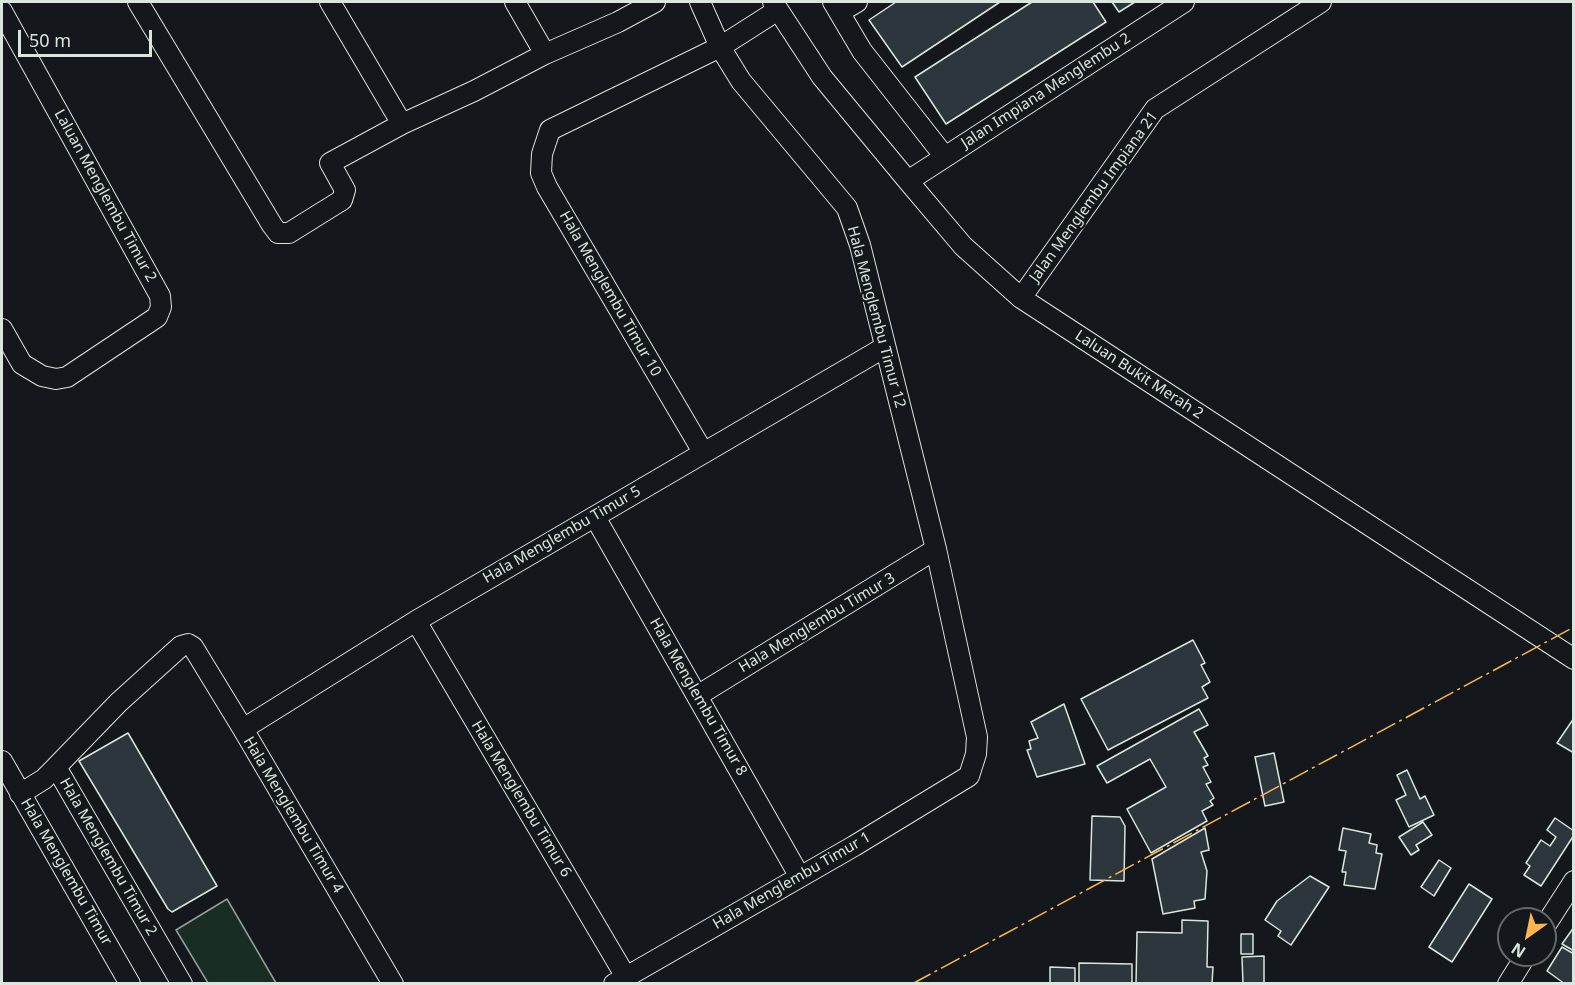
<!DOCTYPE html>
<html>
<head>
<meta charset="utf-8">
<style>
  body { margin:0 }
  #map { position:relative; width:1575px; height:985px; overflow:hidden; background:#14181c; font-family:"Noto Sans",sans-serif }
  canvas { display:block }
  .frame { position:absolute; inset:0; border:3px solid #d8e6dc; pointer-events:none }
  .north { position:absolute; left:1497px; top:907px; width:60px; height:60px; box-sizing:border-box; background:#14181c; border:2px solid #626a69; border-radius:50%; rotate:213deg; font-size:16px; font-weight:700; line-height:24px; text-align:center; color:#d8e6dc }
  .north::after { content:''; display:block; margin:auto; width:21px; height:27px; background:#ffb74d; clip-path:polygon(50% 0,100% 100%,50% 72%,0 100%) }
  .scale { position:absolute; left:18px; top:30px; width:134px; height:27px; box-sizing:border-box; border:3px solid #d8e6dc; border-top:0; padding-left:8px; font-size:18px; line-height:21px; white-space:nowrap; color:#d8e6dc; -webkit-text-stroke:4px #14181c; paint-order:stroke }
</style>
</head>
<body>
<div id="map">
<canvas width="1575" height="985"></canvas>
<div class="frame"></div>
<div class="north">N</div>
<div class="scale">50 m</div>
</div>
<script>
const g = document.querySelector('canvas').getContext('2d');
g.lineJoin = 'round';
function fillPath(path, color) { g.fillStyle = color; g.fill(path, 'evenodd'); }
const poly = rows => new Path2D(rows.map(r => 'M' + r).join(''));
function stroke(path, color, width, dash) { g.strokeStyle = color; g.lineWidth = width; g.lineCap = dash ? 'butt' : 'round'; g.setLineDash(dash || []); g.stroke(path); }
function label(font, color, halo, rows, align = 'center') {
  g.font = font + ' "Noto Sans",sans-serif'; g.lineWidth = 4.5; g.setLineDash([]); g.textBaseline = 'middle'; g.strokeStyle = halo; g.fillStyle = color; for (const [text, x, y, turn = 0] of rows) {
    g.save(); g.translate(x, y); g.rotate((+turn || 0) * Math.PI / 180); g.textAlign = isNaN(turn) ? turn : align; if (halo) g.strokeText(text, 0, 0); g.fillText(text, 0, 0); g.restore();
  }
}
const green = poly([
  [227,899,276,983,208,983,176,930,227,899]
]);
fillPath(green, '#1a2d24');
stroke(green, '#939e99', 1.5);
const building = poly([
  [896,2,1000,2,902,67,869,20,896,2],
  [1032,2,1093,2,1106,22,946,124,915,77,1032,2],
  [1112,2,1135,2,1119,12,1112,2],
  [1193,640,1205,663,1201,665,1210,682,1202,687,1208,698,1108,750,1081,699,1193,640],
  [1064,704,1085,764,1037,777,1027,750,1031,749,1029,741,1038,738,1031,722,1064,704],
  [1199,709,1208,725,1194,732,1208,756,1204,758,1208,765,1203,767,1211,782,1206,784,1214,798,1210,801,1213,805,1202,811,1207,821,1151,853,1127,809,1166,787,1150,759,1107,783,1097,766,1199,709],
  [1574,718,1574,753,1557,743,1574,718],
  [128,733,217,886,172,912,168,909,79,761,128,733],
  [1274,753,1284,802,1265,806,1255,757,1274,753],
  [1407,770,1420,799,1425,796,1434,815,1409,827,1396,800,1406,795,1397,775,1407,770],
  [1092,816,1120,817,1125,826,1124,881,1090,880,1092,816],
  [1555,818,1574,831,1574,835,1541,886,1524,875,1530,866,1526,863,1541,840,1550,846,1556,837,1547,830,1555,818],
  [1423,822,1432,835,1416,845,1419,850,1411,855,1399,837,1423,822],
  [1205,828,1209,850,1201,852,1207,871,1205,899,1194,901,1195,908,1163,914,1152,859,1205,828],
  [1343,828,1371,834,1369,843,1377,845,1376,853,1382,854,1375,889,1344,885,1346,872,1342,872,1346,851,1339,850,1343,828],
  [1439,860,1451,868,1434,896,1421,887,1439,860],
  [1310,876,1329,887,1291,945,1278,936,1281,931,1265,920,1277,901,1310,876],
  [1469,884,1492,899,1452,962,1429,947,1469,884],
  [1182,920,1208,921,1207,967,1213,967,1212,984,1136,984,1137,932,1182,933,1182,920],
  [1574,927,1574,951,1562,944,1574,927],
  [1241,934,1253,934,1253,954,1241,954,1241,934],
  [1562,947,1574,954,1574,984,1565,984,1547,971,1562,947],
  [1264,956,1264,984,1243,984,1242,957,1264,956],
  [1079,963,1132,964,1132,984,1079,984,1079,963],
  [1050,967,1075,968,1075,984,1050,984,1050,967]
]);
fillPath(building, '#2c363c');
stroke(building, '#d8e6dc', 1.5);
const minor = poly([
  [138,2,272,225,278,233,289,233,342,200,345,190,330,163,402,124,474,91,545,54,618,22,655,2],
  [330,2,402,124],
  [515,2,545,54],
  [773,2,822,77,908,181,963,246,1021,298,1574,659],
  [833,2,862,51,945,157],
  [2,11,160,296,161,307,157,317,67,377,56,379,42,376,22,364,2,329],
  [840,12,857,2],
  [908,181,1184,2],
  [1021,298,1155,109,1321,2],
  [703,452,547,187,541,173,542,154,550,130,720,47,778,10],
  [595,517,800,877],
  [416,621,626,977],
  [697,696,936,549],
  [243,729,416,621,885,347],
  [2,761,130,984],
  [20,794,44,779,56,767],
  [1545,926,1574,881],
  [182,984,56,767,119,702,181,646,188,644,193,647,243,729,393,984],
  [614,984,854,846,969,776,976,754,977,737,936,549,860,245,847,208,741,81,720,47,700,2],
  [1508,984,1526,955]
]);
stroke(minor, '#d8e6dc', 22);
stroke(minor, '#14181c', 20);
stroke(poly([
  [912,984,1574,627]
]), '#ffb74d', 1.5, [21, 4.5, 3, 4.5]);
label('15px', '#d8e6dc', '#14181c', [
  ["Jalan Impiana Menglembu 2",1046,91,-33],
  ["Laluan Menglembu Timur 2",105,196,61],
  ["Jalan Menglembu Impiana 21",1094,197,-54],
  ["Hala Menglembu Timur 10",610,294,60],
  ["Hala Menglembu Timur 12",876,317,75],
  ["Laluan Bukit Merah 2",1139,375,33],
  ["Hala Menglembu Timur 5",562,535,-30],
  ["Hala Menglembu Timur 3",817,623,-31],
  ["Hala Menglembu Timur 8",698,697,60],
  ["Hala Menglembu Timur 6",521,799,59],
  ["Hala Menglembu Timur 4",293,815,59],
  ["Hala Menglembu Timur 2",108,857,60],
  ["Hala Menglembu Timur",66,872,60],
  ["Hala Menglembu Timur 1",792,881,-30]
]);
</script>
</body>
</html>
